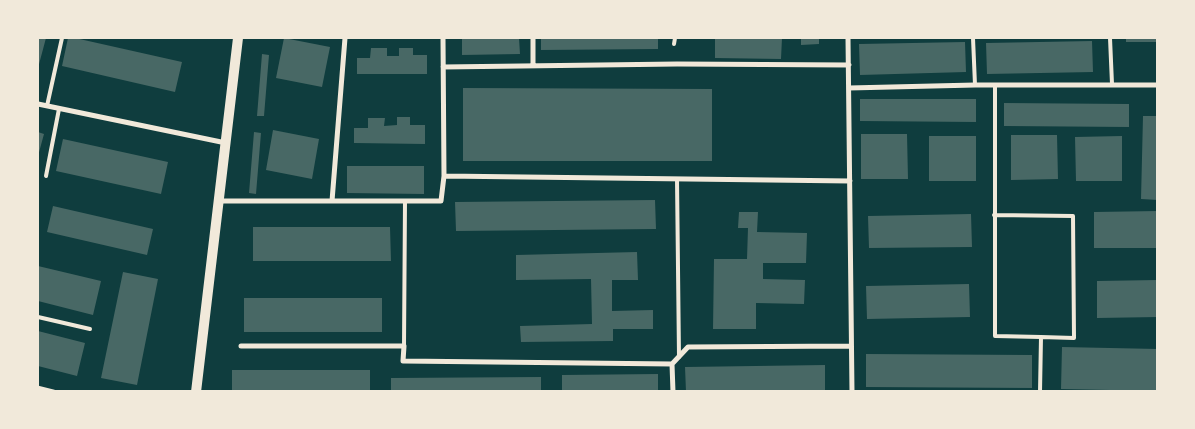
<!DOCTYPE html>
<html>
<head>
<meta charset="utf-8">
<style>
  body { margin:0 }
  #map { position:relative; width:1195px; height:429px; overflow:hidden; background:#0f3d3e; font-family:"Open Sans",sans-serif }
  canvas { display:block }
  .frame { position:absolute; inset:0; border:39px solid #f1e9da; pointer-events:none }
</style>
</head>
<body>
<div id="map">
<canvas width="1195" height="429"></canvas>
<div class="frame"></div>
</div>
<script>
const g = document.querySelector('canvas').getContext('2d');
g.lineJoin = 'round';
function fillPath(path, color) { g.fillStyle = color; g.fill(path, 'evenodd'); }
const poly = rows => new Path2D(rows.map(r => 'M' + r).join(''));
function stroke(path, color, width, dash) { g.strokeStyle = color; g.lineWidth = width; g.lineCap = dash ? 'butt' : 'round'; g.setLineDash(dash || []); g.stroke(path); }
fillPath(poly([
  [38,38,46,38,38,68],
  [68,38,75,38,182,62,175,92,62,66],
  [284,38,330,47,322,87,276,78],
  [462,38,519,38,520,54,462,55],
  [541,38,658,38,658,49,541,50],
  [715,38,782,38,781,59,715,58],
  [801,38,819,38,819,44,801,45],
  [1126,38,1158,38,1158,42,1126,42],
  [1092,41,1093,72,987,74,986,43],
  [965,42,966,72,860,75,859,44],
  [371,48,387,48,387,56,399,56,399,48,413,48,413,55,427,55,427,74,357,74,357,58,370,58],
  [262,54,269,55,264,116,257,116],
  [463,88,712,89,712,161,463,161],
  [860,99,976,99,976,122,860,121],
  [1004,103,1129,104,1129,127,1004,126],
  [1143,116,1158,116,1158,200,1141,199],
  [397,117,410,117,410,125,425,125,425,144,354,143,354,128,368,128,368,118,385,118,384,126,397,125],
  [273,130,319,139,312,179,266,170],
  [38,132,44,134,38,156],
  [254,132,261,133,256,194,249,193],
  [861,134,907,134,908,179,861,179],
  [1011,135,1057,135,1058,179,1011,180],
  [929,136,976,136,976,181,929,181],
  [1122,136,1122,181,1076,181,1075,137],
  [63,139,168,162,161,194,56,171],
  [347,166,424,166,424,194,347,193],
  [655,200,656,229,456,231,455,202],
  [53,206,153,229,147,255,47,232],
  [1158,211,1158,248,1094,248,1094,212],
  [739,212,758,212,757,232,807,233,806,263,763,263,763,279,805,280,804,304,756,303,756,329,713,329,714,259,747,259,748,228,738,228],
  [971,214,972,247,869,248,868,216],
  [253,227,390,227,391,261,253,261],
  [637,252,638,280,612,280,612,311,653,310,653,329,613,329,613,341,521,342,520,326,592,324,591,279,516,280,516,255],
  [38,266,101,281,93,315,38,301],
  [123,272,158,279,137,385,101,378],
  [1158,280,1158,317,1097,318,1097,281],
  [969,284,970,317,867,319,866,286],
  [244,298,382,298,382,332,244,332],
  [38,331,85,343,77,376,38,366],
  [1062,347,1158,349,1158,391,1061,389],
  [866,354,1032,355,1032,388,866,387],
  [825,365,825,392,686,392,685,367],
  [232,370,370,370,370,392,232,392],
  [658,374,658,392,562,392,562,375],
  [541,377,541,392,391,392,391,378]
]), '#486865');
stroke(poly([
  [973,38,975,85],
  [1110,38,1112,84],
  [674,44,675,38],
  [995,85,995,336,1041,337],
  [47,106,62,38],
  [46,176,59,109],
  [677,179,679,357],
  [994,215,1073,216,1074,338,1041,337,1040,392],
  [38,317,90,329],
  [404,346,405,201]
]), '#f1e9da', 4);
stroke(poly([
  [38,388,54,392]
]), '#f1e9da', 4.5);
stroke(poly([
  [443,38,444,176],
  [533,38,533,66],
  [848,38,852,392],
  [443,67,677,64,849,65],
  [849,88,975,85,1158,85],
  [38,104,226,143],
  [219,201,441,201,444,176,850,181],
  [332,201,345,38],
  [241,346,404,346,403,361,672,364,688,347,851,346],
  [672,364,673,392]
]), '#f1e9da', 5);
stroke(poly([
  [196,392,238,38]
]), '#f1e9da', 10);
</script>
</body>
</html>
